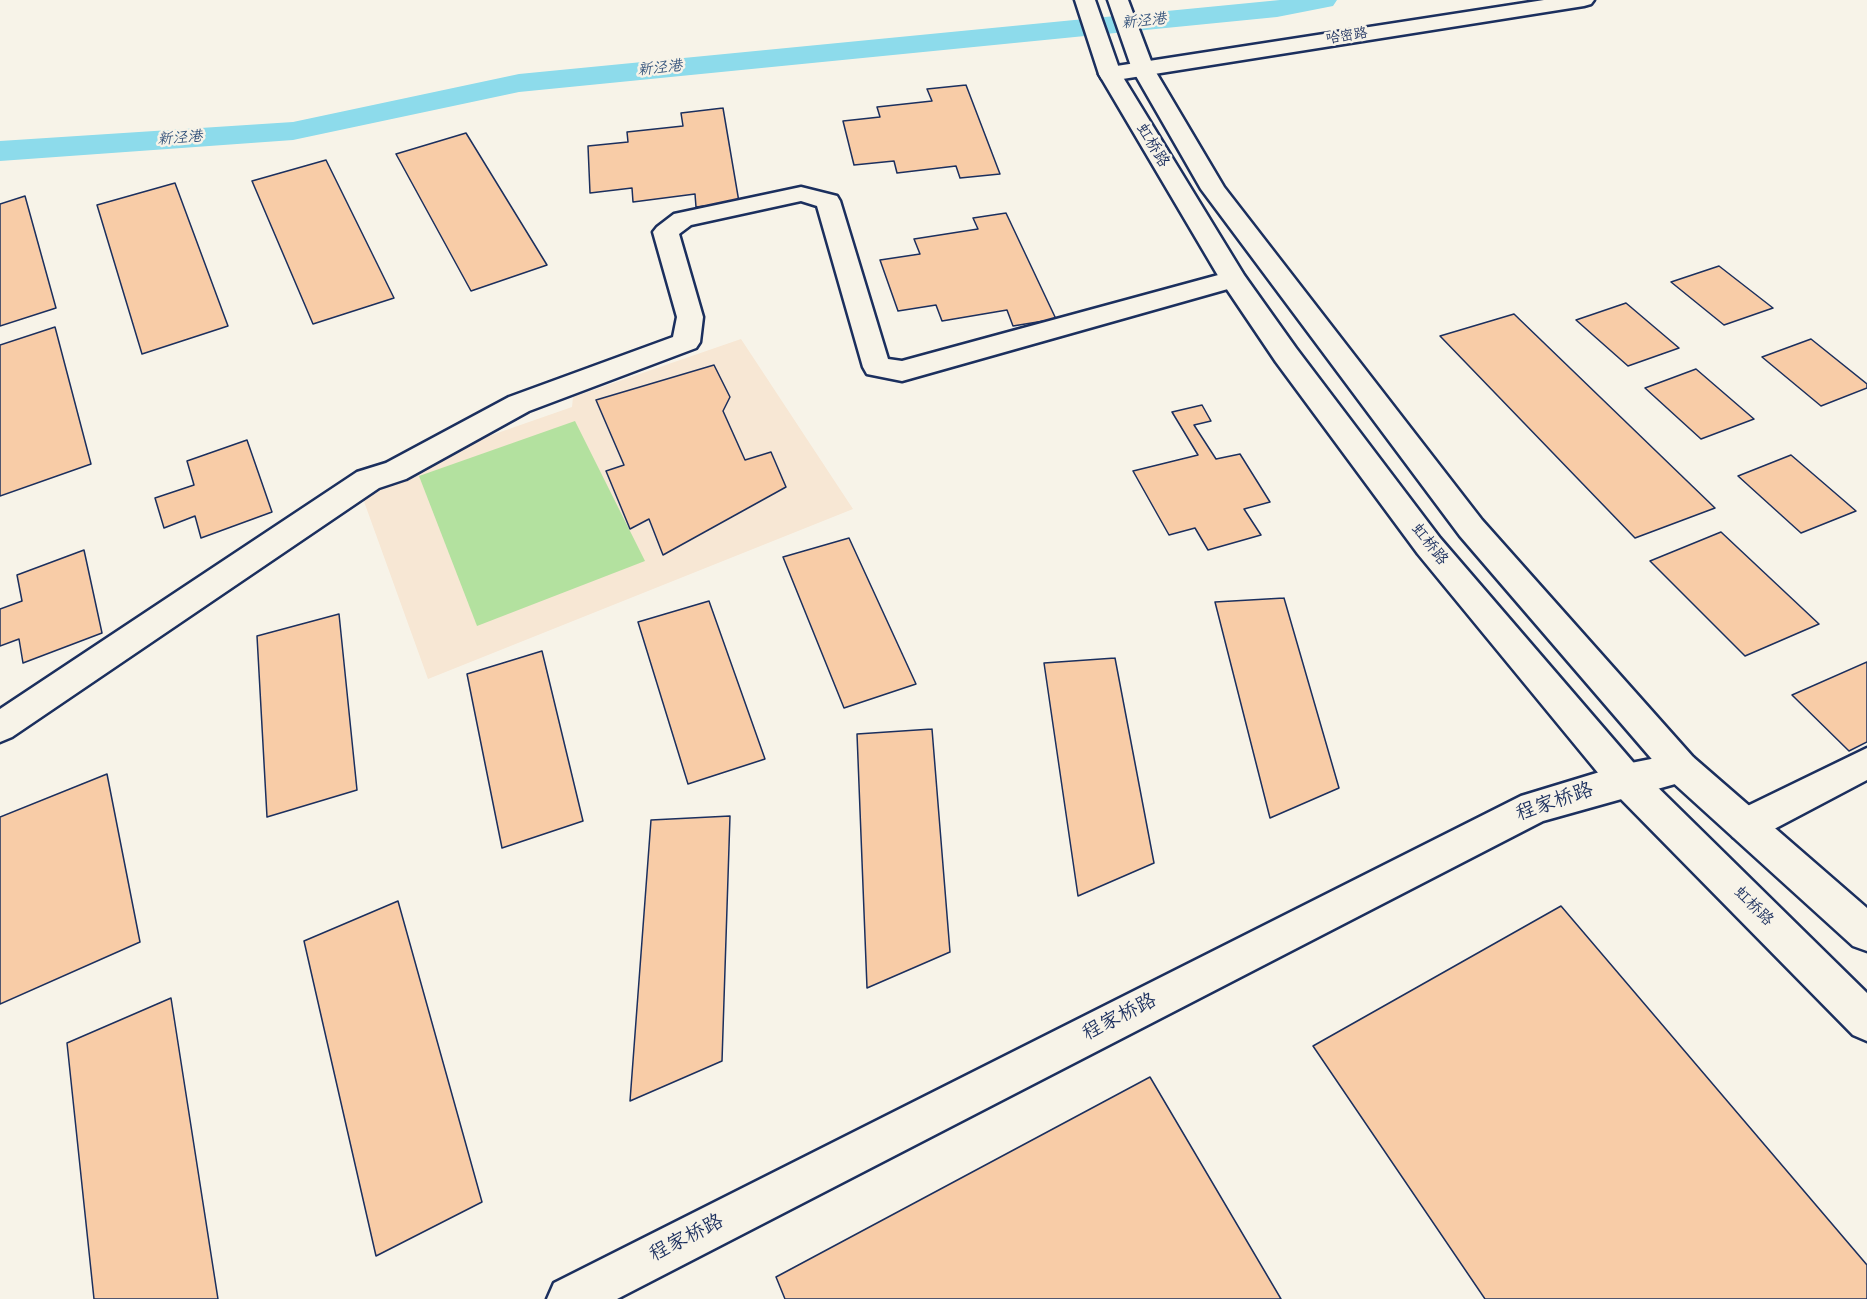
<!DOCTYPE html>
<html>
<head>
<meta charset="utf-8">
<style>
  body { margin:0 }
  canvas { display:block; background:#f7f3e8 }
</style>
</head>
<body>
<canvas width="1867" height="1299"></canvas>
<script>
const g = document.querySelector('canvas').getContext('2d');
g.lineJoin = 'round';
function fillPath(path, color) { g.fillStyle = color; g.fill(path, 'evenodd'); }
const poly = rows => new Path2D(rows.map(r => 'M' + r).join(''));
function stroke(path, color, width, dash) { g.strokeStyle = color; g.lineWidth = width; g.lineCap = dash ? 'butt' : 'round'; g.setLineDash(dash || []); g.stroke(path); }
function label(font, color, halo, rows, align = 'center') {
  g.font = font + ' "Architects Daughter","LXGW WenKai TC",sans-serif'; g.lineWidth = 5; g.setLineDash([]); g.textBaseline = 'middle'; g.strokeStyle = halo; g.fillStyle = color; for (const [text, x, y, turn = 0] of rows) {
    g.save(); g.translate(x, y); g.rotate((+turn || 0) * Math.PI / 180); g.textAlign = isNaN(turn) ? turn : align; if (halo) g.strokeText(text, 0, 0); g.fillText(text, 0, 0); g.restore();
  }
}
fillPath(poly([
  [741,339,853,509,428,679,357,482,572,407,573,397]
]), '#f7e7d4');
fillPath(poly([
  [575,421,645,561,477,626,419,476]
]), '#b3e19f');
fillPath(poly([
  [1280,0,1337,0,1333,6,1277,17,519,92,293,140,0,161,0,141,293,122,519,74,1280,0]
]), '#8ddbeb');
const building = poly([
  [966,85,1000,174,960,178,956,166,897,173,894,161,854,165,843,121,880,117,877,107,932,101,927,89,966,85],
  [723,108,739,202,696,207,695,194,633,202,632,188,590,193,588,146,628,142,627,132,683,126,681,113,723,108],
  [466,133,547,265,471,291,396,154,466,133],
  [326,160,394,298,313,324,252,181,326,160],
  [175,183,228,326,142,354,97,205,175,183],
  [25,196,56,308,0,326,0,204,25,196],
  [1006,213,1056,319,1013,326,1007,310,942,321,936,305,898,311,880,260,920,254,914,239,978,229,973,218,1006,213],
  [1719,266,1773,308,1724,325,1671,282,1719,266],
  [1626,303,1679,348,1628,366,1576,320,1626,303],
  [1514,314,1715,508,1635,538,1440,336,1514,314],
  [55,327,91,464,0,496,0,345,55,327],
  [1811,339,1867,384,1867,388,1821,406,1762,357,1811,339],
  [714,365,730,397,723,411,745,460,771,452,786,487,663,555,649,519,630,529,606,471,624,465,596,400,714,365],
  [1696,369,1754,419,1701,439,1645,388,1696,369],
  [1202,405,1211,421,1194,425,1216,459,1240,454,1270,502,1244,509,1261,535,1208,550,1195,528,1169,535,1133,471,1198,455,1172,412,1202,405],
  [247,440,272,512,201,538,195,516,164,528,155,498,194,485,187,461,247,440],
  [1791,455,1856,511,1801,533,1738,476,1791,455],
  [1721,532,1819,624,1745,656,1650,561,1721,532],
  [849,538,916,684,844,708,783,557,849,538],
  [84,550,102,633,23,663,19,639,0,646,0,609,22,601,17,575,84,550],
  [1284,598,1339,788,1270,818,1215,602,1284,598],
  [709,601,765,759,688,784,638,622,709,601],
  [339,614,357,790,267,817,257,636,339,614],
  [542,651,583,821,502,848,467,674,542,651],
  [1115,658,1154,863,1078,896,1044,663,1115,658],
  [1867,662,1867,742,1849,751,1792,695,1867,662],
  [932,729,950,952,867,988,857,734,932,729],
  [107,774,140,942,0,1004,0,817,107,774],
  [730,816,722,1061,630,1101,651,820,730,816],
  [398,901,482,1202,376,1256,304,941,398,901],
  [1561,906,1867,1265,1867,1299,1485,1299,1313,1046,1561,906],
  [171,998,218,1299,94,1299,67,1043,171,998],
  [1150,1077,1281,1299,785,1299,776,1277,1150,1077]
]);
fillPath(building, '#f8cca7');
stroke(building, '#1b2f5e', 1.5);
const minor = poly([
  [1544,0,1594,0,1591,4,1584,6,1110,81,1102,79,1099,74,1102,69,1110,67,1544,0],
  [801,187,837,196,840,201,888,359,902,361,1233,271,1242,273,1246,279,1242,285,902,381,867,374,863,367,817,206,801,201,691,225,679,234,703,317,700,342,696,348,529,411,406,479,379,488,12,737,0,742,0,709,357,472,386,463,509,397,673,337,677,317,653,232,657,227,674,214,801,187],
  [1867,748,1867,780,1759,837,1746,841,1733,837,1728,825,1733,813,1867,748],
  [1681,753,1693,757,1699,768,1693,779,1543,821,617,1299,547,1299,554,1283,1521,796,1626,764,1681,753]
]);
const major = poly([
  [1075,0,1095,0,1121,74,1244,275,1296,348,1440,538,1639,769,1867,993,1867,1041,1853,1035,1613,791,1418,554,1276,362,1220,279,1099,74,1075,0],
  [1108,0,1128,0,1154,69,1224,187,1482,520,1693,757,1867,908,1867,951,1853,946,1669,779,1460,536,1201,189,1132,69,1108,0]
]);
stroke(minor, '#1b2f5e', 5);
stroke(major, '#1b2f5e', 5);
fillPath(minor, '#f7f3e8');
fillPath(major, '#f7f3e8');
label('14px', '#1b2f5e', '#f7f3e8', [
  ["哈密路",1347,37,-9]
]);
label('italic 15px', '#32517a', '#f7f3e8', [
  ["新泾港",1144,22,-6],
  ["新泾港",660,69,-6],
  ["新泾港",180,139,-4]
]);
label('16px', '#1b2f5e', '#f7f3e8', [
  ["虹桥路",1152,146,59],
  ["虹桥路",1429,545,52],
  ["虹桥路",1753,907,45]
]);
label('20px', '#1b2f5e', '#f7f3e8', [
  ["程家桥路",1555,803,-19],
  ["程家桥路",1120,1018,-27],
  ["程家桥路",687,1239,-27]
]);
</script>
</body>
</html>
